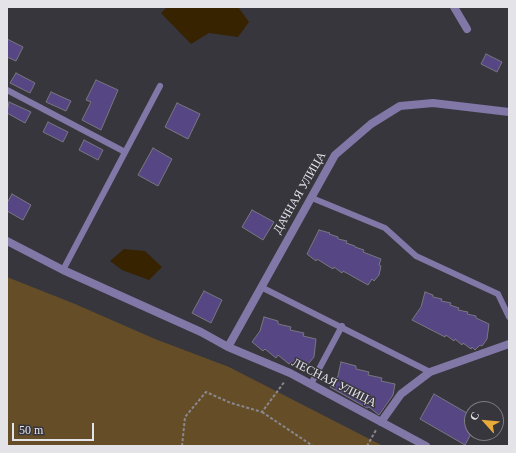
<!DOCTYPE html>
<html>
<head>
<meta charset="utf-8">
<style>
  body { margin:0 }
  #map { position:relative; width:516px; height:453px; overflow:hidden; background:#37363d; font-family:Georgia,serif }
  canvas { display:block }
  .frame { position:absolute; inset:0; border:8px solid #e4e3e8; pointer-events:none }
  .north { position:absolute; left:464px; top:401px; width:40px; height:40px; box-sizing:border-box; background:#37363d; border:1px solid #7c7b81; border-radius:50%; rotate:297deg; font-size:11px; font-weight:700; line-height:16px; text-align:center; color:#e4e3e8 }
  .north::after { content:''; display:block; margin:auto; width:14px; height:18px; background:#e9ab38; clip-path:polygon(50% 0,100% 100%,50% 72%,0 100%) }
  .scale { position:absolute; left:12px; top:423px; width:82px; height:18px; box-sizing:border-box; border:2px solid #e4e3e8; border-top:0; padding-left:5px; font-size:12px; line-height:14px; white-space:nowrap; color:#e4e3e8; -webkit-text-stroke:3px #37363d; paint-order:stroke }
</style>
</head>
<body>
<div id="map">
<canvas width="516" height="453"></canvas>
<div class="frame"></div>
<div class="north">С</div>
<div class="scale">50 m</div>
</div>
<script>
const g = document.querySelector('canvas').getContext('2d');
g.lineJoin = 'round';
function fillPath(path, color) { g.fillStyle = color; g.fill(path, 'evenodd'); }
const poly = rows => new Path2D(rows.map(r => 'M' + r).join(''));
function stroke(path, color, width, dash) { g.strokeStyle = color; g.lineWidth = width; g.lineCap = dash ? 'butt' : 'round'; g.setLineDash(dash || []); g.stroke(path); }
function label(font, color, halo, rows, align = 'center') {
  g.font = font + ' Georgia,serif'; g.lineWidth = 3; g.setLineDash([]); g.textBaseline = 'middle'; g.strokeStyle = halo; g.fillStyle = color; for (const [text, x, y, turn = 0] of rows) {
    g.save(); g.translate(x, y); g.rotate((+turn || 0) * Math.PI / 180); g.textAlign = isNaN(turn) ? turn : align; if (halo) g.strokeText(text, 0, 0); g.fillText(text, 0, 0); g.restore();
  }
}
fillPath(poly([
  [7,277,75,304,155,339,229,367,383,446,7,446]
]), '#654e27');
fillPath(poly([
  [167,7,238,7,249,22,238,37,209,33,191,44,161,13],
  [124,249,145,251,162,267,149,280,122,270,110,261]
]), '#372300');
const building = poly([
  [7,39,23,47,16,61,7,57,7,39],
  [486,54,502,62,497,72,481,64,486,54],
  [16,73,35,83,30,93,10,83,16,73],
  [96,80,118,90,101,130,82,120,91,102,86,100,96,80],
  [51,92,71,101,66,111,46,102,51,92],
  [9,102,31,112,25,123,7,113,9,102],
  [177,103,200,114,188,139,165,127,177,103],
  [48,122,68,132,63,142,43,132,48,122],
  [84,140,103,150,98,160,79,150,84,140],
  [153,148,172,159,158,186,138,175,153,148],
  [12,194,31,205,23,220,7,211,7,203,12,194],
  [252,210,274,222,263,240,242,227,252,210],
  [319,230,330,233,329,234,338,237,338,239,347,241,346,243,355,246,355,247,364,250,363,252,381,259,379,265,381,266,379,275,374,281,372,279,368,285,343,271,342,273,334,267,333,269,317,259,316,261,307,254,319,230],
  [204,291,222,300,211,323,192,313,204,291],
  [425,292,433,295,433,297,442,299,441,301,451,303,450,305,459,308,458,310,468,312,467,314,476,316,476,318,489,324,487,339,482,346,480,345,475,350,472,347,471,349,463,343,462,345,455,339,454,341,446,335,445,337,412,320,421,307,425,292],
  [264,317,278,321,278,324,291,327,290,330,304,333,303,336,316,339,314,357,304,369,302,370,291,362,289,364,278,355,276,358,265,349,263,351,252,342,260,331,264,317],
  [341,362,356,366,356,369,369,372,368,375,382,378,381,381,395,384,393,395,379,415,369,407,367,408,330,387,338,376,341,362],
  [434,394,472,416,472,432,465,445,420,419,434,394]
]);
fillPath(building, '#564684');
stroke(building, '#797780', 1);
stroke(poly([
  [262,412,313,446],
  [182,446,185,417,206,392,231,403,262,412,285,381],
  [367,446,376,430]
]), '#89888e', 2, [3, 2]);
stroke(poly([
  [7,90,125,152],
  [312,198,385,228,416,256,498,294,509,317],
  [63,270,160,86],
  [261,287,430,372],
  [311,384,342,326]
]), '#8278a7', 6);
stroke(poly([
  [454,7,467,29],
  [7,241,63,270,201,332,228,347,290,373,426,446],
  [228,347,335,155,371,124,400,106,433,103,509,112],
  [381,422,401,394,430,372,509,344]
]), '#8278a7', 8);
label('12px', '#e4e3e8', '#37363d', [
  ["ДАЧНАЯ УЛИЦА",300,193,-60],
  ["ЛЕСНАЯ УЛИЦА",334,383,27]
]);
</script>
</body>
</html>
